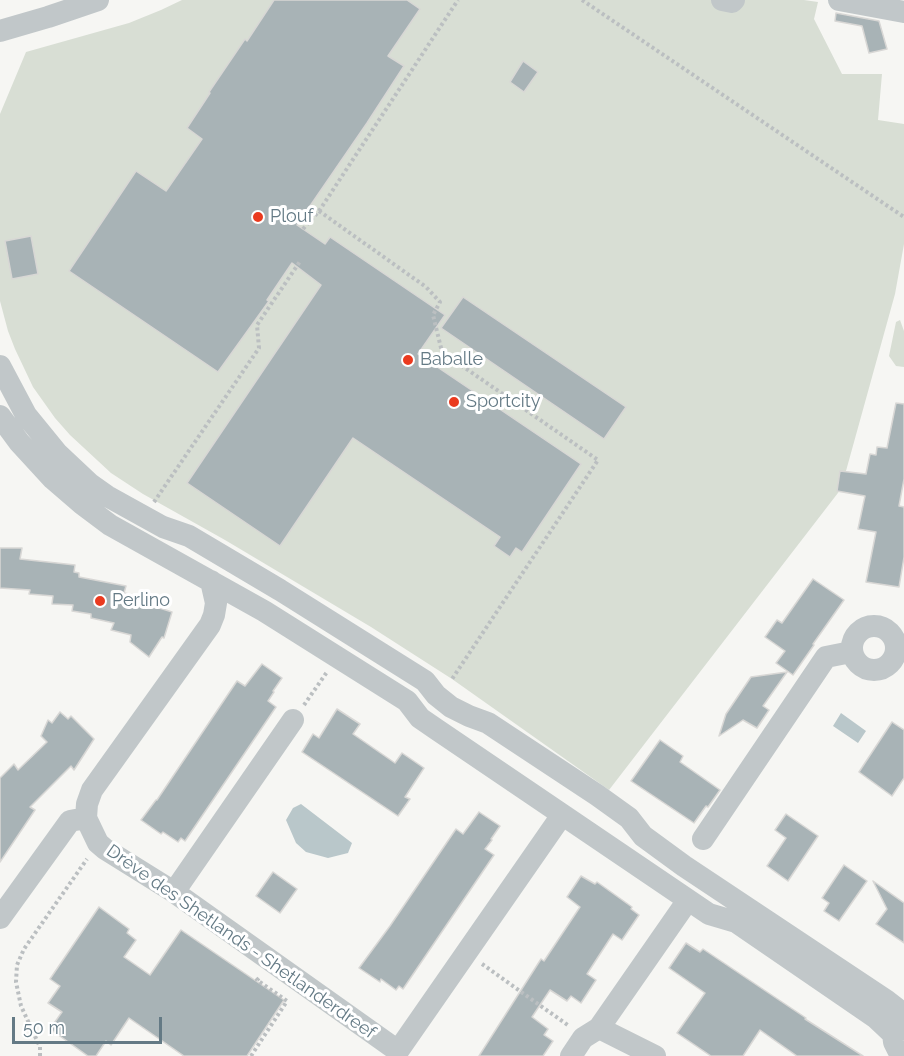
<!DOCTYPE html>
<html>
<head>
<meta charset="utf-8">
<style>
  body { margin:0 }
  #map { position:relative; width:904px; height:1056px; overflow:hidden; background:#f6f6f3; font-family:Raleway,sans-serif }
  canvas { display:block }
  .scale { position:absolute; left:12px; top:1017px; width:150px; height:27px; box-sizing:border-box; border:3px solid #647a85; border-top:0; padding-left:8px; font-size:18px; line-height:21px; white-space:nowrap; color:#647a85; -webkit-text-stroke:4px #fff; paint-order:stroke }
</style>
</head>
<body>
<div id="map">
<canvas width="904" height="1056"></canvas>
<div class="scale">50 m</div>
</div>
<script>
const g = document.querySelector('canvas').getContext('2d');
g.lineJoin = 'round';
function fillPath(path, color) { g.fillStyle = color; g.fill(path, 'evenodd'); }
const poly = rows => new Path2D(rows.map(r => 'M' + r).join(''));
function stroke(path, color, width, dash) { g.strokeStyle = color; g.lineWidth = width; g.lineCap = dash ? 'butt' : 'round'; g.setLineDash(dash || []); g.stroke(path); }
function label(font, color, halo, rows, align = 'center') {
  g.font = font + ' Raleway,sans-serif'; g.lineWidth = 6; g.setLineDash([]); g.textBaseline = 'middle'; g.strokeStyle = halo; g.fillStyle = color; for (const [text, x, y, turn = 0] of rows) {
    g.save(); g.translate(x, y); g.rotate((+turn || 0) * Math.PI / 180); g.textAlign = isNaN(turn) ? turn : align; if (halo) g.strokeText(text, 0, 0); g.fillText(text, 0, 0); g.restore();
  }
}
fillPath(poly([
  [182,0,804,0,818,2,814,19,842,74,882,74,878,120,904,124,904,244,895,294,841,489,609,790,452,679,371,627,225,540,143,494,111,473,70,435,55,418,33,387,15,349,8,331,0,301,0,114,26,52,129,23,161,10],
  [900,320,904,331,904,367,896,366,889,356,896,322]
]), '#d8ded4');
fillPath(poly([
  [841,713,866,731,858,743,833,726],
  [301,804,352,843,348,853,328,858,306,852,296,843,286,820,293,808]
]), '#b9c7ca');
const building = poly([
  [274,0,407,0,420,9,388,56,404,66,367,123,297,225,325,244,330,237,445,315,418,354,581,464,522,552,516,548,510,557,494,546,500,537,353,438,280,546,187,483,321,285,292,263,267,300,269,301,218,372,69,271,136,171,166,191,202,139,187,128,210,93,209,92,245,39,247,41,274,0],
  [836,13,879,21,887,49,869,53,862,26,835,21,836,13],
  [523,61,538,72,524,92,510,82,523,61],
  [31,236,38,274,12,279,5,241,31,236],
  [463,297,626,407,604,439,441,328,463,297],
  [896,403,904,404,904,479,899,506,904,507,904,557,899,587,866,582,876,532,858,529,865,496,837,491,840,471,866,474,870,454,876,455,877,447,887,448,896,403],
  [0,548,22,548,20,559,75,565,74,572,79,573,79,577,126,586,124,593,149,598,147,604,172,612,164,638,162,637,149,657,130,642,131,635,111,630,114,623,91,618,91,614,72,611,73,605,52,604,53,596,29,594,30,590,0,588,0,548],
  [813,579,844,600,813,644,814,645,793,675,776,663,785,651,765,637,777,620,782,623,813,579],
  [262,664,282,678,273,691,274,692,268,701,276,707,185,841,181,838,178,842,163,832,161,834,141,820,156,800,157,800,237,681,245,686,262,664],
  [787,672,763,706,769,710,757,728,743,720,719,736,726,714,751,677,787,672],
  [337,709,360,724,353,734,395,763,402,753,424,768,405,797,410,799,398,816,302,752,313,734,319,738,337,709],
  [60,712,68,719,71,716,94,739,74,770,71,766,30,807,35,810,0,862,0,778,14,764,18,770,47,742,41,736,48,720,52,723,60,712],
  [892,722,904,730,904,778,892,796,859,772,892,722],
  [660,740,683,756,680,762,720,790,708,807,706,806,694,823,631,781,660,740],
  [479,812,500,826,491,839,492,840,485,849,494,855,403,989,399,986,396,990,381,979,380,982,359,968,390,926,456,829,463,834,479,812],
  [786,814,818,836,788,881,767,866,786,838,775,830,786,814],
  [844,865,867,881,839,921,824,911,829,903,822,898,844,865],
  [273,872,297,889,280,913,256,896,273,872],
  [581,876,595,884,597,882,632,907,631,909,639,915,622,940,613,934,587,974,596,980,581,1003,571,996,567,1001,550,990,532,1017,548,1029,544,1035,553,1041,543,1056,479,1056,541,959,544,961,580,907,567,897,581,876],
  [873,881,904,903,904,943,876,924,887,909,873,881],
  [99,907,129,929,127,933,136,940,124,957,150,975,181,930,284,1000,247,1056,184,1056,129,1018,111,1045,106,1041,96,1056,88,1056,50,1029,62,1012,48,1003,60,986,50,979,99,907],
  [686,943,700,952,703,949,791,1008,806,1018,805,1019,863,1056,797,1056,760,1030,743,1056,711,1056,677,1033,705,993,669,968,686,943]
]);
fillPath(building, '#a8b3b6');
stroke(building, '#d8d7d5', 1.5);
stroke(poly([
  [582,0,904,217],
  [319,211,426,287,440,302,433,315,442,352,598,460,452,679],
  [303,229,319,211,458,0],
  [154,502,259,348,257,325,301,260],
  [304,705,327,672],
  [482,964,569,1026],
  [40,1056,40,1047,21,1006,16,982,17,965,24,949,87,859],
  [251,1056,287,1001,257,980,259,978]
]), '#bbbfc1', 4, [3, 3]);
stroke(poly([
  [722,0,732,2,734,0],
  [839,0,904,12],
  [0,31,48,17,98,0],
  [0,366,26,415,57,453,90,484,107,496,163,527,189,536,280,590,425,681,436,695,451,707,469,716,488,723,597,795,629,818,643,836,684,866,887,1001,904,1014],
  [0,416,19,442,53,479,82,504,110,525,264,611,407,701,420,718,436,729,709,914,736,922,876,1018,893,1034],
  [211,581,216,603,214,615,210,625,92,790,87,804,86,818,98,843,105,849,174,892,398,1051,562,815],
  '852 648a22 22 0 1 1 44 0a22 22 0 1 1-44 0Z',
  [703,839,826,657,851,652],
  [174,892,293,720],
  [0,918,70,821,86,818],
  [898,1020,893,1034,894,1042,898,1050,904,1056],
  [599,1028,655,1056],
  [571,1056,583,1038,599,1028,688,900]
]), '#c1c7c9', 22);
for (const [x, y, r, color] of [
  [258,217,6,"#ea3a1f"],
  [408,360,6,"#ea3a1f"],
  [454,402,6,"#ea3a1f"],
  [100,601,6,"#ea3a1f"]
]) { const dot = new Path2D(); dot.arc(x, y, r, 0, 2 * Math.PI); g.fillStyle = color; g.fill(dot); stroke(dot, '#fff', 2); }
label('18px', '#647a85', '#fff', [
  ["Plouf",270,217],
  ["Baballe",420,360],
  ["Sportcity",466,402],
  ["Perlino",112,601]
], 'left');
label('18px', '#647a85', '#fff', [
  ["Drève des Shetlands - Shetlanderdreef",241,942,35]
]);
</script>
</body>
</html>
